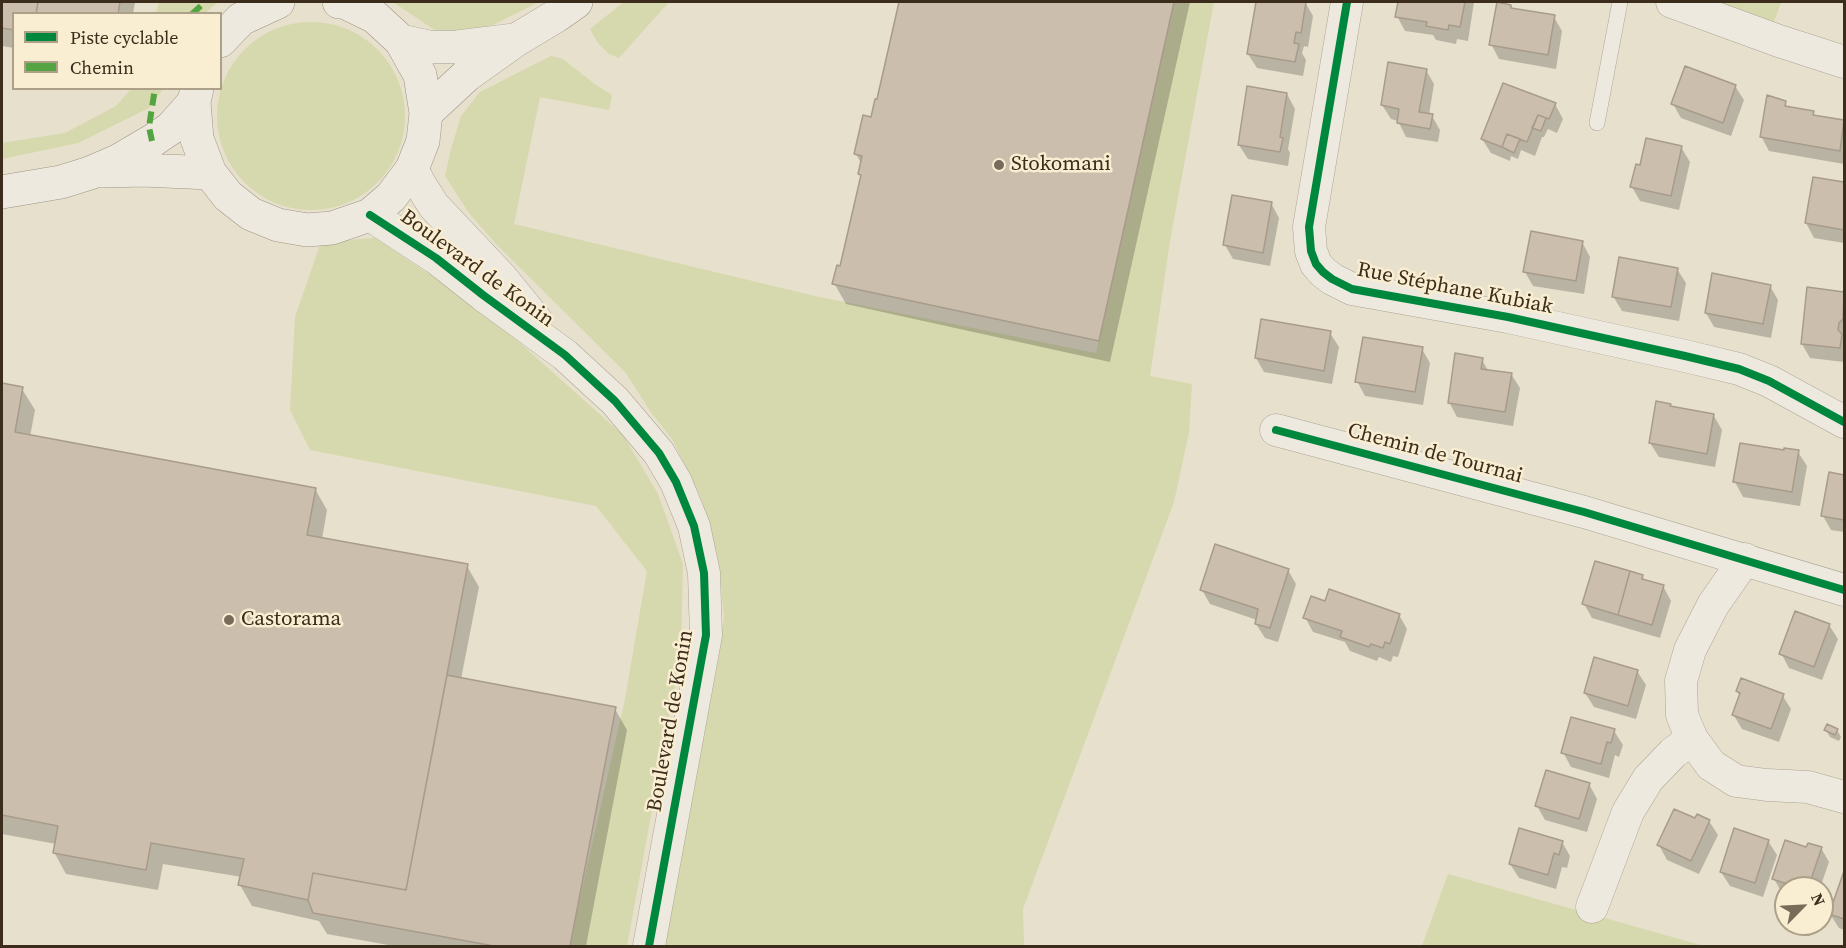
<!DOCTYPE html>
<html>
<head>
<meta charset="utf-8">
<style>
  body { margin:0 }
  #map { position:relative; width:1846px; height:948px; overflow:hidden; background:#e7e0cc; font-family:"Source Serif 4",serif }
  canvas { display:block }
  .frame { position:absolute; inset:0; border:3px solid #3c2c1c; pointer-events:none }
  .legend { position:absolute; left:12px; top:12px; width:210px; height:78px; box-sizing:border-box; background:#f9eed1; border:2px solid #ada089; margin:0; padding:8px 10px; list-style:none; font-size:18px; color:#3c2c1c }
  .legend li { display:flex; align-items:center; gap:12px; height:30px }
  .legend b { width:30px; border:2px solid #ada089 }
  .north { position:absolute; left:1774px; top:876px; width:60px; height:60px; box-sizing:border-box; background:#f9eed1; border:2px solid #ada089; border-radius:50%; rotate:66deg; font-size:16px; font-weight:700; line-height:24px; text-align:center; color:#3c2c1c }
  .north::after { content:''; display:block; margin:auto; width:21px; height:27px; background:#786b5a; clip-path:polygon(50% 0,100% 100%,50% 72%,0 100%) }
</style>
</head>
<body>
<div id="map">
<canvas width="1846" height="948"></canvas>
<div class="frame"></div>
<ul class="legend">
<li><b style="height:8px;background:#00873e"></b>Piste cyclable</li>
<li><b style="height:8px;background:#54a441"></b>Chemin</li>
</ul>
<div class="north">N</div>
</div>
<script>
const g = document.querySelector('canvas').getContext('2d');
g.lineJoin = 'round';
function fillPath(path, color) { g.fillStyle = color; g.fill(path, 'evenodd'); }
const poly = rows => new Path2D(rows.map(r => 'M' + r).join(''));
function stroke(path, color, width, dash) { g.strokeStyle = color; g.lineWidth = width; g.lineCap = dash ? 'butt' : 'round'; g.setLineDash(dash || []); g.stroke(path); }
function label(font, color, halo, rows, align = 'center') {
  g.font = font + ' "Source Serif 4",serif'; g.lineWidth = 5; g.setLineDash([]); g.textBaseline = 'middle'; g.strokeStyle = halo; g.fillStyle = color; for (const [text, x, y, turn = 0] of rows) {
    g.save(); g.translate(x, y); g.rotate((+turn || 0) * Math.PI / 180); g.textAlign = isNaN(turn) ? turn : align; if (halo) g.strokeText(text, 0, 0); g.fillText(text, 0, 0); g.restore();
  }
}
fillPath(poly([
  [159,2,218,2,205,13,156,13],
  [393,2,539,2,493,25,468,32,449,34,433,29],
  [624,2,669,2,619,58,609,54,597,42,590,29],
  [1174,2,1214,2,1170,241,1150,376,1192,384,1189,432,1174,502,1023,909,1024,946,665,946,719,655,724,616,718,557,702,500,672,439,650,411,626,373,496,244,469,213,445,176,451,149,461,116,480,92,551,56,563,59,596,85,612,95,609,110,540,97,514,224,815,296,1096,353],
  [1714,2,1781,2,1773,25],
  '217 116a94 94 0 1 1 188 0a94 94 0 1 1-188 0Z',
  [131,89,163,89,149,108,78,143,2,159,2,143,65,133,116,106],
  [375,238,484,311,623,435,658,494,683,564,681,652,627,946,570,946,581,893,625,699,647,571,596,506,310,450,290,410,295,317,321,242],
  [1448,874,1704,946,1422,946]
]), '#d6d8ad');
fillPath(poly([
  [2,2,135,2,133,14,14,14,14,48,2,46],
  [901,2,1190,2,1110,362,846,304,834,283,842,268,862,177,860,174,862,165,856,154,879,101],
  [1257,2,1305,2,1313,16,1308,47,1304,46,1302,53,1306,60,1303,76,1257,68,1248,54],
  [1400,2,1474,2,1468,41,1457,39,1456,44,1436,40,1433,35,1405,31,1397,16],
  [1510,6,1512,10,1554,17,1562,31,1556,69,1499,59,1491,44],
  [1426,70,1434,84,1429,115,1432,116,1440,130,1438,142,1406,137,1398,121,1391,119,1382,105],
  [1735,86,1744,100,1731,136,1681,118,1673,104],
  [1287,94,1295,109,1288,149,1290,153,1288,166,1248,159,1239,145],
  [1785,103,1787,108,1813,112,1815,117,1844,122,1844,164,1769,151,1761,136],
  [1555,104,1563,119,1557,133,1548,129,1544,137,1542,137,1535,156,1521,150,1518,159,1511,156,1510,161,1491,153,1482,139],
  [1681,147,1690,162,1679,210,1640,201,1632,187,1641,166],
  [1814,179,1844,184,1844,243,1814,238,1806,223],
  [1271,203,1279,218,1270,266,1233,259,1225,245],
  [1582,242,1590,257,1584,294,1533,286,1525,272],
  [1677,269,1686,283,1679,321,1622,311,1613,296],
  [1770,286,1778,300,1771,338,1714,327,1706,313],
  [1809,289,1844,293,1844,362,1810,358,1802,344],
  [1330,333,1339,347,1332,384,1264,372,1256,358],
  [1422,349,1430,363,1423,405,1365,396,1357,381],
  [1482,360,1489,372,1511,374,1520,388,1513,426,1457,417,1449,402],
  [2,385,22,389,35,410,30,437,315,489,327,510,322,539,467,566,479,587,461,679,615,709,627,730,586,946,394,946,327,934,319,921,252,906,240,885,242,877,163,864,158,890,66,874,54,852,56,844,2,834],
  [1670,405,1672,408,1714,416,1722,430,1715,467,1659,457,1650,443],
  [1786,452,1798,452,1807,466,1800,506,1743,497,1735,482],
  [1830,474,1844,476,1844,532,1831,530,1823,516],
  [1288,570,1296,584,1278,642,1265,638,1256,624,1257,620,1210,604,1202,590],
  [1642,576,1645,581,1663,586,1671,601,1660,638,1592,618,1584,604],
  [1326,603,1399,615,1407,629,1398,657,1393,656,1391,662,1379,657,1377,661,1350,651,1345,642,1313,632,1305,617],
  [1829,625,1838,639,1822,680,1789,668,1781,653],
  [1637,671,1646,685,1636,719,1594,707,1585,693],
  [1737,691,1782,695,1791,709,1779,742,1742,729,1733,714,1740,696],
  [1826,730,1837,730,1841,737,1839,741,1830,737],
  [1614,731,1623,745,1619,757,1615,755,1609,778,1571,767,1563,752],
  [1589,784,1597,799,1587,832,1545,820,1537,806],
  [1709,821,1718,835,1699,874,1667,860,1659,845],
  [1768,841,1777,855,1763,897,1730,886,1721,872],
  [1562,842,1570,856,1567,868,1562,867,1556,889,1519,878,1510,864],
  [1821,848,1829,862,1820,888,1786,888,1786,894,1782,893,1774,879,1807,849],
  [1844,873,1844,930,1839,928,1830,914]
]), '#0003');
const building = poly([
  [2,2,38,2,36,14,14,14,14,30,2,28,2,2],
  [38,2,120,2,118,14,36,14,38,2],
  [899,2,1174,2,1099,341,832,284,837,265,840,266,861,175,858,174,862,156,854,154,863,115,871,117,875,99,877,99,899,2],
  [1256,2,1306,2,1301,33,1296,32,1294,43,1299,44,1295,62,1247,54,1256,2],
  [1398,2,1465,2,1460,27,1449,25,1448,30,1426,26,1427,22,1395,17,1398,2],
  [1497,2,1511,5,1511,8,1555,15,1548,55,1489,45,1497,2],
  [1388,62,1427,69,1419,112,1433,114,1430,129,1397,123,1399,109,1381,105,1388,62],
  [1685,66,1736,85,1723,123,1671,104,1685,66],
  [1503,83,1556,103,1549,119,1538,115,1527,142,1507,134,1502,147,1481,139,1503,83],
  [1247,86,1287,93,1280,137,1283,138,1280,152,1238,145,1247,86],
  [1767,95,1786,101,1785,106,1814,111,1813,115,1844,120,1840,151,1760,137,1767,95],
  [1538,115,1546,118,1541,131,1532,128,1538,115],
  [1507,134,1520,139,1514,153,1502,147,1507,134],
  [1646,138,1682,146,1671,196,1630,187,1636,164,1640,165,1646,138],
  [1813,177,1844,182,1844,230,1805,223,1813,177],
  [1232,195,1272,202,1263,253,1223,245,1232,195],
  [1531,231,1583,241,1576,281,1523,272,1531,231],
  [1619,257,1678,268,1671,307,1612,297,1619,257],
  [1712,273,1771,285,1763,324,1705,313,1712,273],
  [1807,287,1844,292,1843,319,1839,323,1838,330,1842,334,1840,348,1801,344,1807,287],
  [1261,319,1331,331,1324,371,1255,358,1261,319],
  [1363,337,1423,347,1415,392,1355,382,1363,337],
  [1455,353,1483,358,1481,369,1512,373,1505,412,1448,403,1455,353],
  [2,383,23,387,15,432,316,488,307,535,468,564,406,890,313,873,308,900,238,885,244,859,151,843,146,870,53,853,58,826,2,815,2,383],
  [1656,401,1671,404,1670,406,1714,414,1707,454,1649,443,1656,401],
  [1740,443,1784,450,1784,448,1799,450,1792,492,1733,482,1740,443],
  [1829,472,1844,475,1844,520,1821,516,1829,472],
  [1215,544,1289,569,1270,628,1255,624,1258,609,1200,590,1215,544],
  [1595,561,1630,571,1618,615,1582,604,1595,561],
  [1630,571,1643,575,1642,579,1664,585,1652,625,1618,615,1630,571],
  [1329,589,1400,614,1390,644,1385,642,1383,648,1371,644,1369,647,1340,637,1342,631,1303,618,1311,596,1325,601,1329,589],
  [1795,611,1830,624,1814,667,1779,654,1795,611],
  [1594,657,1638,670,1628,706,1584,693,1594,657],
  [447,675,616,707,570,946,494,946,313,913,308,900,313,873,406,890,447,675],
  [1741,678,1784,694,1771,729,1732,715,1740,693,1736,691,1741,678],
  [1571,717,1615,729,1611,743,1607,742,1601,764,1561,753,1571,717],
  [1827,724,1838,729,1835,735,1824,730,1827,724],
  [1546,770,1590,783,1579,819,1535,806,1546,770],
  [1674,809,1695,818,1697,814,1710,820,1691,861,1657,845,1674,809],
  [1519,828,1563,841,1559,855,1554,853,1548,875,1509,864,1519,828],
  [1734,828,1769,840,1755,883,1720,872,1734,828],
  [1785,840,1806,847,1808,843,1822,847,1808,888,1800,888,1772,879,1785,840],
  [1844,871,1844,919,1829,914,1844,871]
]);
fillPath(building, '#ccbead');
stroke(building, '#a89b8b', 1.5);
const lane = poly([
  [1597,123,1620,2]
]);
const street = poly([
  [1347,2,1309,227,1311,251,1316,264,1323,272,1332,279,1352,289,1508,317,1685,356,1739,369,1769,381,1844,422],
  [1672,2,1779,41,1844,62],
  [412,169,420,184,434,206,500,276,536,320],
  [370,215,436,258,483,295,565,355,615,401,659,453,676,482,694,526,704,573,706,635,649,946],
  [1276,430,1584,512,1844,590],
  [1745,559,1713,605,1690,650,1681,681,1682,715,1692,739,1711,765,1736,781,1767,785,1808,787,1844,797],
  [1592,907,1628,812,1648,779,1673,753,1692,739]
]);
const secondary = poly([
  [220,41,241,19,278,2],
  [401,41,429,47,457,47,514,40],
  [197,88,194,102,197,139,210,173,228,196,251,214,278,225,307,230,332,228,370,215,391,197,412,169,423,141,426,113,420,75,401,41,375,17,344,2,339,2],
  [426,113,467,75,516,40,556,16,576,2],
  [104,171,143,170,210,173],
  [2,192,61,182,90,173,118,161,152,141,171,128,194,102]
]);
stroke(lane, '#aca495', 16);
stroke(street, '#aca495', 33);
stroke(secondary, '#9c9485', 34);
stroke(lane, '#eee9df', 15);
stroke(street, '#eee9df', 32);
stroke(secondary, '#eee9df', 33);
stroke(poly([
  [192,14,205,2],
  [152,141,149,127,155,88]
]), '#54a441', 6, [12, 6]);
stroke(poly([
  [1347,2,1309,227,1311,251,1316,264,1323,272,1332,279,1352,289,1508,317,1685,356,1739,369,1769,381,1844,422],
  [370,215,436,258,483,295,565,355,615,401,659,453,676,482,694,526,704,573,706,635,649,946],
  [1276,430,1584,512,1844,590]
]), '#00873e', 8);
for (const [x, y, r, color] of [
  [999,165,6,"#786b5a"],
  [229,620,6,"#786b5a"]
]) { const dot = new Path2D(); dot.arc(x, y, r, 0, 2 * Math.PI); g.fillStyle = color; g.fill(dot); stroke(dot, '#f9eed1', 2); }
label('21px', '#3c2c1c', '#f9eed1', [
  ["Stokomani",1011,165],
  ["Castorama",241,620]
], 'left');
label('21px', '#3c2c1c', '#f9eed1', [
  ["Boulevard de Konin",477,269,36],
  ["Rue Stéphane Kubiak",1455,289,11],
  ["Chemin de Tournai",1435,454,15],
  ["Boulevard de Konin",671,721,-80]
]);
</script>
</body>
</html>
